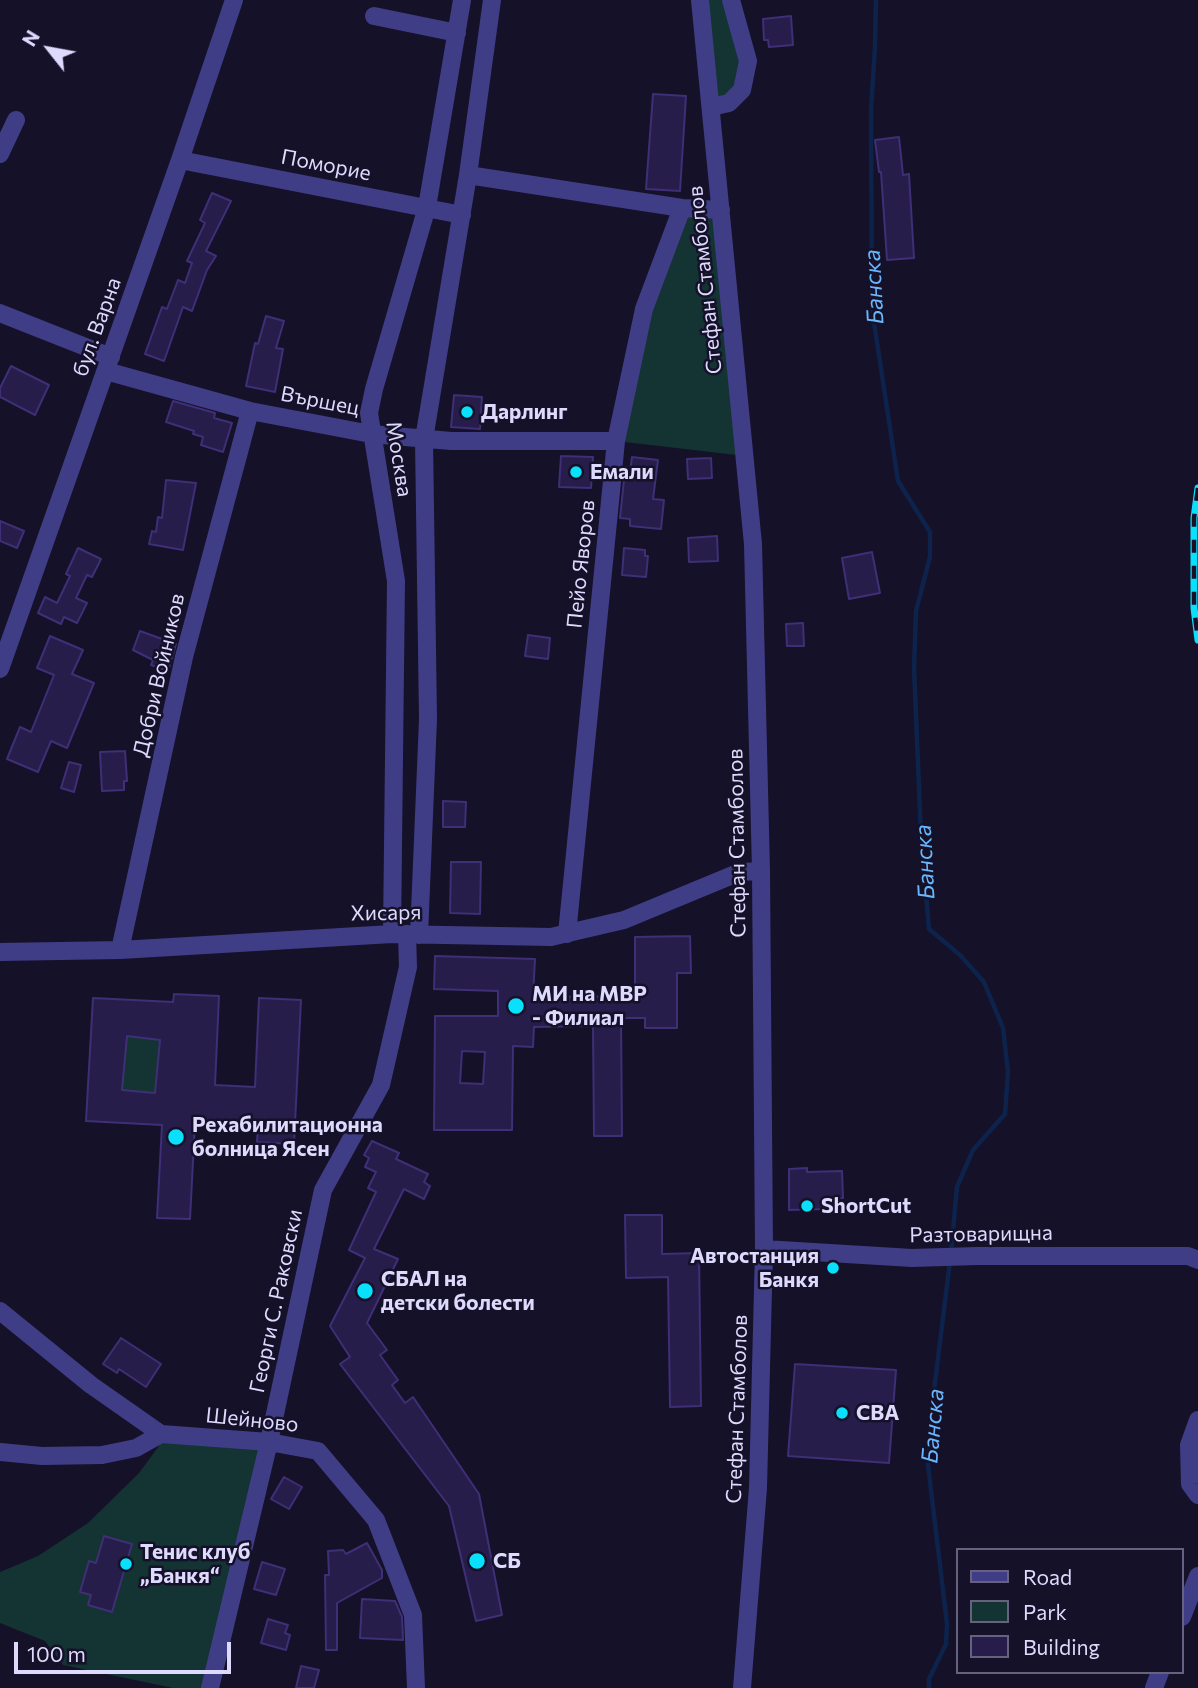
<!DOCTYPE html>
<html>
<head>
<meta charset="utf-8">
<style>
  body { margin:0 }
  #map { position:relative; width:1198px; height:1688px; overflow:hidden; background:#151129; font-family:Commissioner,sans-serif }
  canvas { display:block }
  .legend { position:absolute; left:956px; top:1548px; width:228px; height:126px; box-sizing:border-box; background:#151129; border:2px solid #65617e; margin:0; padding:9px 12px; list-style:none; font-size:21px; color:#dedafe }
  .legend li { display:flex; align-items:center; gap:14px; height:35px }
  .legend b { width:35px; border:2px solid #65617e }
  .north { position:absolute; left:14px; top:14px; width:70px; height:70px; -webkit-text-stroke:5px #151129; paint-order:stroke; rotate:301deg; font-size:19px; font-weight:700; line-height:28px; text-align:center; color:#dedafe }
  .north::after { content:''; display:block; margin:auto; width:24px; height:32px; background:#dedafe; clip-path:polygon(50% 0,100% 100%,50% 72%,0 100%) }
  .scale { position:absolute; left:14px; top:1642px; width:217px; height:32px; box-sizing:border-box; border:4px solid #dedafe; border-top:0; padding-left:9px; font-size:21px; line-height:24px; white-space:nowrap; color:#dedafe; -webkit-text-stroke:5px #151129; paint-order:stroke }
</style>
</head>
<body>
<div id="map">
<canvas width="1198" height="1688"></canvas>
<ul class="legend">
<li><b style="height:9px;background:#403d87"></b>Road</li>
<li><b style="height:19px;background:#143333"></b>Park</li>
<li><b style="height:19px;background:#271d4a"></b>Building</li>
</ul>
<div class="north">N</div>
<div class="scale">100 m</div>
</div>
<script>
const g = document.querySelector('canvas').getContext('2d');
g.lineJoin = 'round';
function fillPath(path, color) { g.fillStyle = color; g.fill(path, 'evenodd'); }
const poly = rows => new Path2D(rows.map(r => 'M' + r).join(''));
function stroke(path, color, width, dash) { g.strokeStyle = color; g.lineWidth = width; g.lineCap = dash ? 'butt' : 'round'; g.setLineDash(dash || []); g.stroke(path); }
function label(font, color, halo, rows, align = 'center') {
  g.font = font + ' Commissioner,sans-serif'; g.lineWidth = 5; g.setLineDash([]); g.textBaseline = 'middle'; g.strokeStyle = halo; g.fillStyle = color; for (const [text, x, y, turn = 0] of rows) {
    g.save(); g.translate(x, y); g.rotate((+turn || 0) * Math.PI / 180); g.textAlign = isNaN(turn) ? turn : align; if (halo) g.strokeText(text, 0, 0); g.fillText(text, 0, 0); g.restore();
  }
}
fillPath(poly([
  [700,0,731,0,748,61,742,90,711,107],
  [682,208,721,210,745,456,616,441,644,309],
  [127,1036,160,1040,157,1072,167,1094,122,1090],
  [160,1440,262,1447,203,1688,173,1688,63,1665,45,1641,0,1623,0,1572,38,1556,88,1523,139,1473,159,1446]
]), '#143333');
stroke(poly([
  [876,0,875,47,871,109,872,309,898,481,930,532,930,557,916,611,914,667,921,836,929,929,960,955,984,982,1003,1028,1008,1072,1005,1114,973,1150,957,1187,951,1252],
  [929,1688,929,1679,946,1644,947,1624,928,1465,932,1407,950,1261]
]), '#0d234c', 4.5);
const building = poly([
  [791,16,793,45,769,47,768,40,764,40,763,19,791,16],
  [653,94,686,96,680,191,646,189,653,94],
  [899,137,903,175,909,174,914,258,887,260,881,172,879,172,875,140,899,137],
  [212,193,231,201,206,251,216,256,207,270,192,311,183,307,164,361,145,354,162,307,167,309,178,280,185,283,192,263,187,261,205,223,200,220,212,193],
  [266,316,284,321,276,348,283,349,275,392,246,386,255,343,258,344,266,316],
  [11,366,49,385,35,415,0,397,0,388,11,366],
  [454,395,482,397,480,429,451,427,454,395],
  [173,401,215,413,214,418,232,423,223,452,201,445,203,437,193,434,194,431,166,422,173,401],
  [561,456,593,457,591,488,559,487,561,456],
  [632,457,658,460,653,499,664,500,661,529,630,526,630,519,620,518,624,480,629,480,632,457],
  [711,458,712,478,688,479,687,459,711,458],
  [166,480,196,483,183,550,149,544,152,531,156,532,158,517,162,518,166,480],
  [0,521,24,531,17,548,0,541,0,521],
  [717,536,718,561,689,562,688,538,717,536],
  [78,548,101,559,92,577,87,575,76,598,87,603,77,623,64,617,61,624,38,613,45,597,57,603,70,576,66,574,78,548],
  [624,548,645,550,645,556,648,556,646,577,622,575,624,548],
  [872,552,880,593,849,599,842,558,872,552],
  [803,623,804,646,787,646,786,624,803,623],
  [140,631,176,644,168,671,151,665,153,660,133,650,140,631],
  [528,635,550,638,548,659,525,656,528,635],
  [50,636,83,650,72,674,94,683,67,748,51,741,38,772,7,759,20,727,31,732,54,675,37,668,50,636],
  [125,751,127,781,124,781,124,790,102,791,100,752,125,751],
  [69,762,81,765,74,792,61,788,69,762],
  [443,801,466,802,465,827,443,827,443,801],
  [451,862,481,862,480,914,450,913,451,862],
  [690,936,691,973,677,973,677,1028,645,1028,645,1018,621,1018,622,1136,594,1136,593,1026,534,1027,533,1047,513,1046,512,1130,434,1130,435,1016,498,1016,498,991,434,989,435,956,535,959,533,997,635,996,635,937,690,936],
  [462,1051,485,1052,483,1084,460,1083,462,1051],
  [174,994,219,996,215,1085,255,1087,259,998,301,1000,294,1144,257,1142,258,1126,195,1123,190,1219,157,1218,162,1125,86,1121,93,998,173,1002,174,994],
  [127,1036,160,1040,155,1093,122,1090,127,1036],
  [372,1141,399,1153,396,1159,428,1174,424,1182,430,1186,424,1199,404,1189,374,1249,398,1259,367,1323,387,1350,380,1355,398,1380,392,1385,405,1403,413,1397,479,1494,502,1615,476,1621,449,1506,340,1364,350,1357,330,1326,365,1258,349,1250,376,1192,368,1188,376,1172,365,1167,369,1158,364,1155,372,1141],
  [807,1168,807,1172,842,1171,843,1198,826,1199,827,1209,789,1210,789,1169,807,1168],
  [625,1215,662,1215,662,1254,699,1253,701,1406,670,1407,668,1277,626,1278,625,1215],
  [121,1338,161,1364,146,1387,119,1369,117,1373,103,1364,121,1338],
  [795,1364,896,1370,889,1463,788,1456,795,1364],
  [284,1477,302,1487,289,1509,271,1499,284,1477],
  [104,1536,132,1544,112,1612,88,1605,91,1595,80,1592,89,1561,96,1563,104,1536],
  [367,1543,382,1570,382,1578,337,1603,337,1650,326,1650,325,1575,329,1575,328,1551,343,1550,346,1554,367,1543],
  [262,1562,285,1569,276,1595,254,1589,262,1562],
  [362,1599,395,1601,402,1617,403,1640,360,1638,362,1599],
  [268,1619,288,1625,285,1633,290,1635,286,1650,261,1643,268,1619],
  [301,1666,319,1670,314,1688,296,1688,301,1666]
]);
fillPath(building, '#271d4a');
stroke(building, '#3e2f76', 2);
stroke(poly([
  [700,0,753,544,761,871,764,1249,758,1488,742,1688],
  [374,16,457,33],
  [711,107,729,103,742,90,748,61,731,0],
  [0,154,16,120],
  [180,160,462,215],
  [468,175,682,208,721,210],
  [0,313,111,357],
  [106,371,250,411,371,434,451,441,616,441],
  [0,669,180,160,234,0],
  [392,934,396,581,369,413,374,389,427,207,462,0],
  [567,934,616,441,644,309,682,208],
  [419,935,428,719,424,439,468,175,492,0],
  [120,950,184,657,250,411],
  [0,952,120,950,392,934,551,937,624,920,740,872,761,871],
  [764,1249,912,1258,977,1256,1188,1256,1198,1260],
  [0,1311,91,1385,161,1434,269,1442,318,1451,376,1520,413,1615,416,1688],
  [1198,1420,1189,1445,1190,1484,1198,1495],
  [0,1452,42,1456,102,1455,136,1448,161,1434],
  [1182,1617,1198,1576],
  [210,1688,269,1442,323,1190,381,1085,408,967,407,934],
  [1154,1688,1160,1672]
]), '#403d87', 18);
const rail = poly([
  [1198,488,1194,518,1194,608,1198,640]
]);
stroke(rail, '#08e0fc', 7);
stroke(rail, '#151129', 4.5, [13]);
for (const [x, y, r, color] of [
  [467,412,7,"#08e0fc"],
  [576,472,7,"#08e0fc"],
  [516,1006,9,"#08e0fc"],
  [176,1137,9,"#08e0fc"],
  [807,1206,7,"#08e0fc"],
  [833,1268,7,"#08e0fc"],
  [365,1291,9,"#08e0fc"],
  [842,1413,7,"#08e0fc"],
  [477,1561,9,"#08e0fc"],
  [126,1564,7,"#08e0fc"]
]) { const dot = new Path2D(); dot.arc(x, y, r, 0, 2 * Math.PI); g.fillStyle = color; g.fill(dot); stroke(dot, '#151129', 2.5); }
label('21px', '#dedafe', '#151129', [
  ["Поморие",326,165,11],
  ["Стефан Стамболов",705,280,-96],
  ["бул. Варна",97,327,-70],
  ["Вършец",320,401,11],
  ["Москва",399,459,81],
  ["Пейо Яворов",581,564,-84],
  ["Добри Войников",159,675,-77],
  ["Стефан Стамболов",737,843,-91],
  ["Хисаря",386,913,-1],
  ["Разтоварищна",981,1234,-1],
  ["Георги С. Раковски",276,1301,-78],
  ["Стефан Стамболов",737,1409,-88],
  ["Шейново",252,1420,6]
]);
label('bold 21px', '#dedafe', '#151129', [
  ["Дарлинг",481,412],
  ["Емали",590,472],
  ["МИ на МВР",532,994],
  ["- Филиал",532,1018],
  ["Рехабилитационна",192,1125],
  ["болница Ясен",192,1149],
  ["ShortCut",821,1206],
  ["Автостанция",819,1256,"right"],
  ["Банкя",819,1280,"right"],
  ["СБАЛ на",381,1279],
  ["детски болести",381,1303],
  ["CBA",856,1413],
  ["Тенис клуб",140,1552],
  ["„Банкя“",140,1576],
  ["СБ",493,1561]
], 'left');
label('italic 23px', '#69b6fd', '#151129', [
  ["Банска",874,287,-93],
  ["Банска",925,862,-93],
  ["Банска",933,1426,-85]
]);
</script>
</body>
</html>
